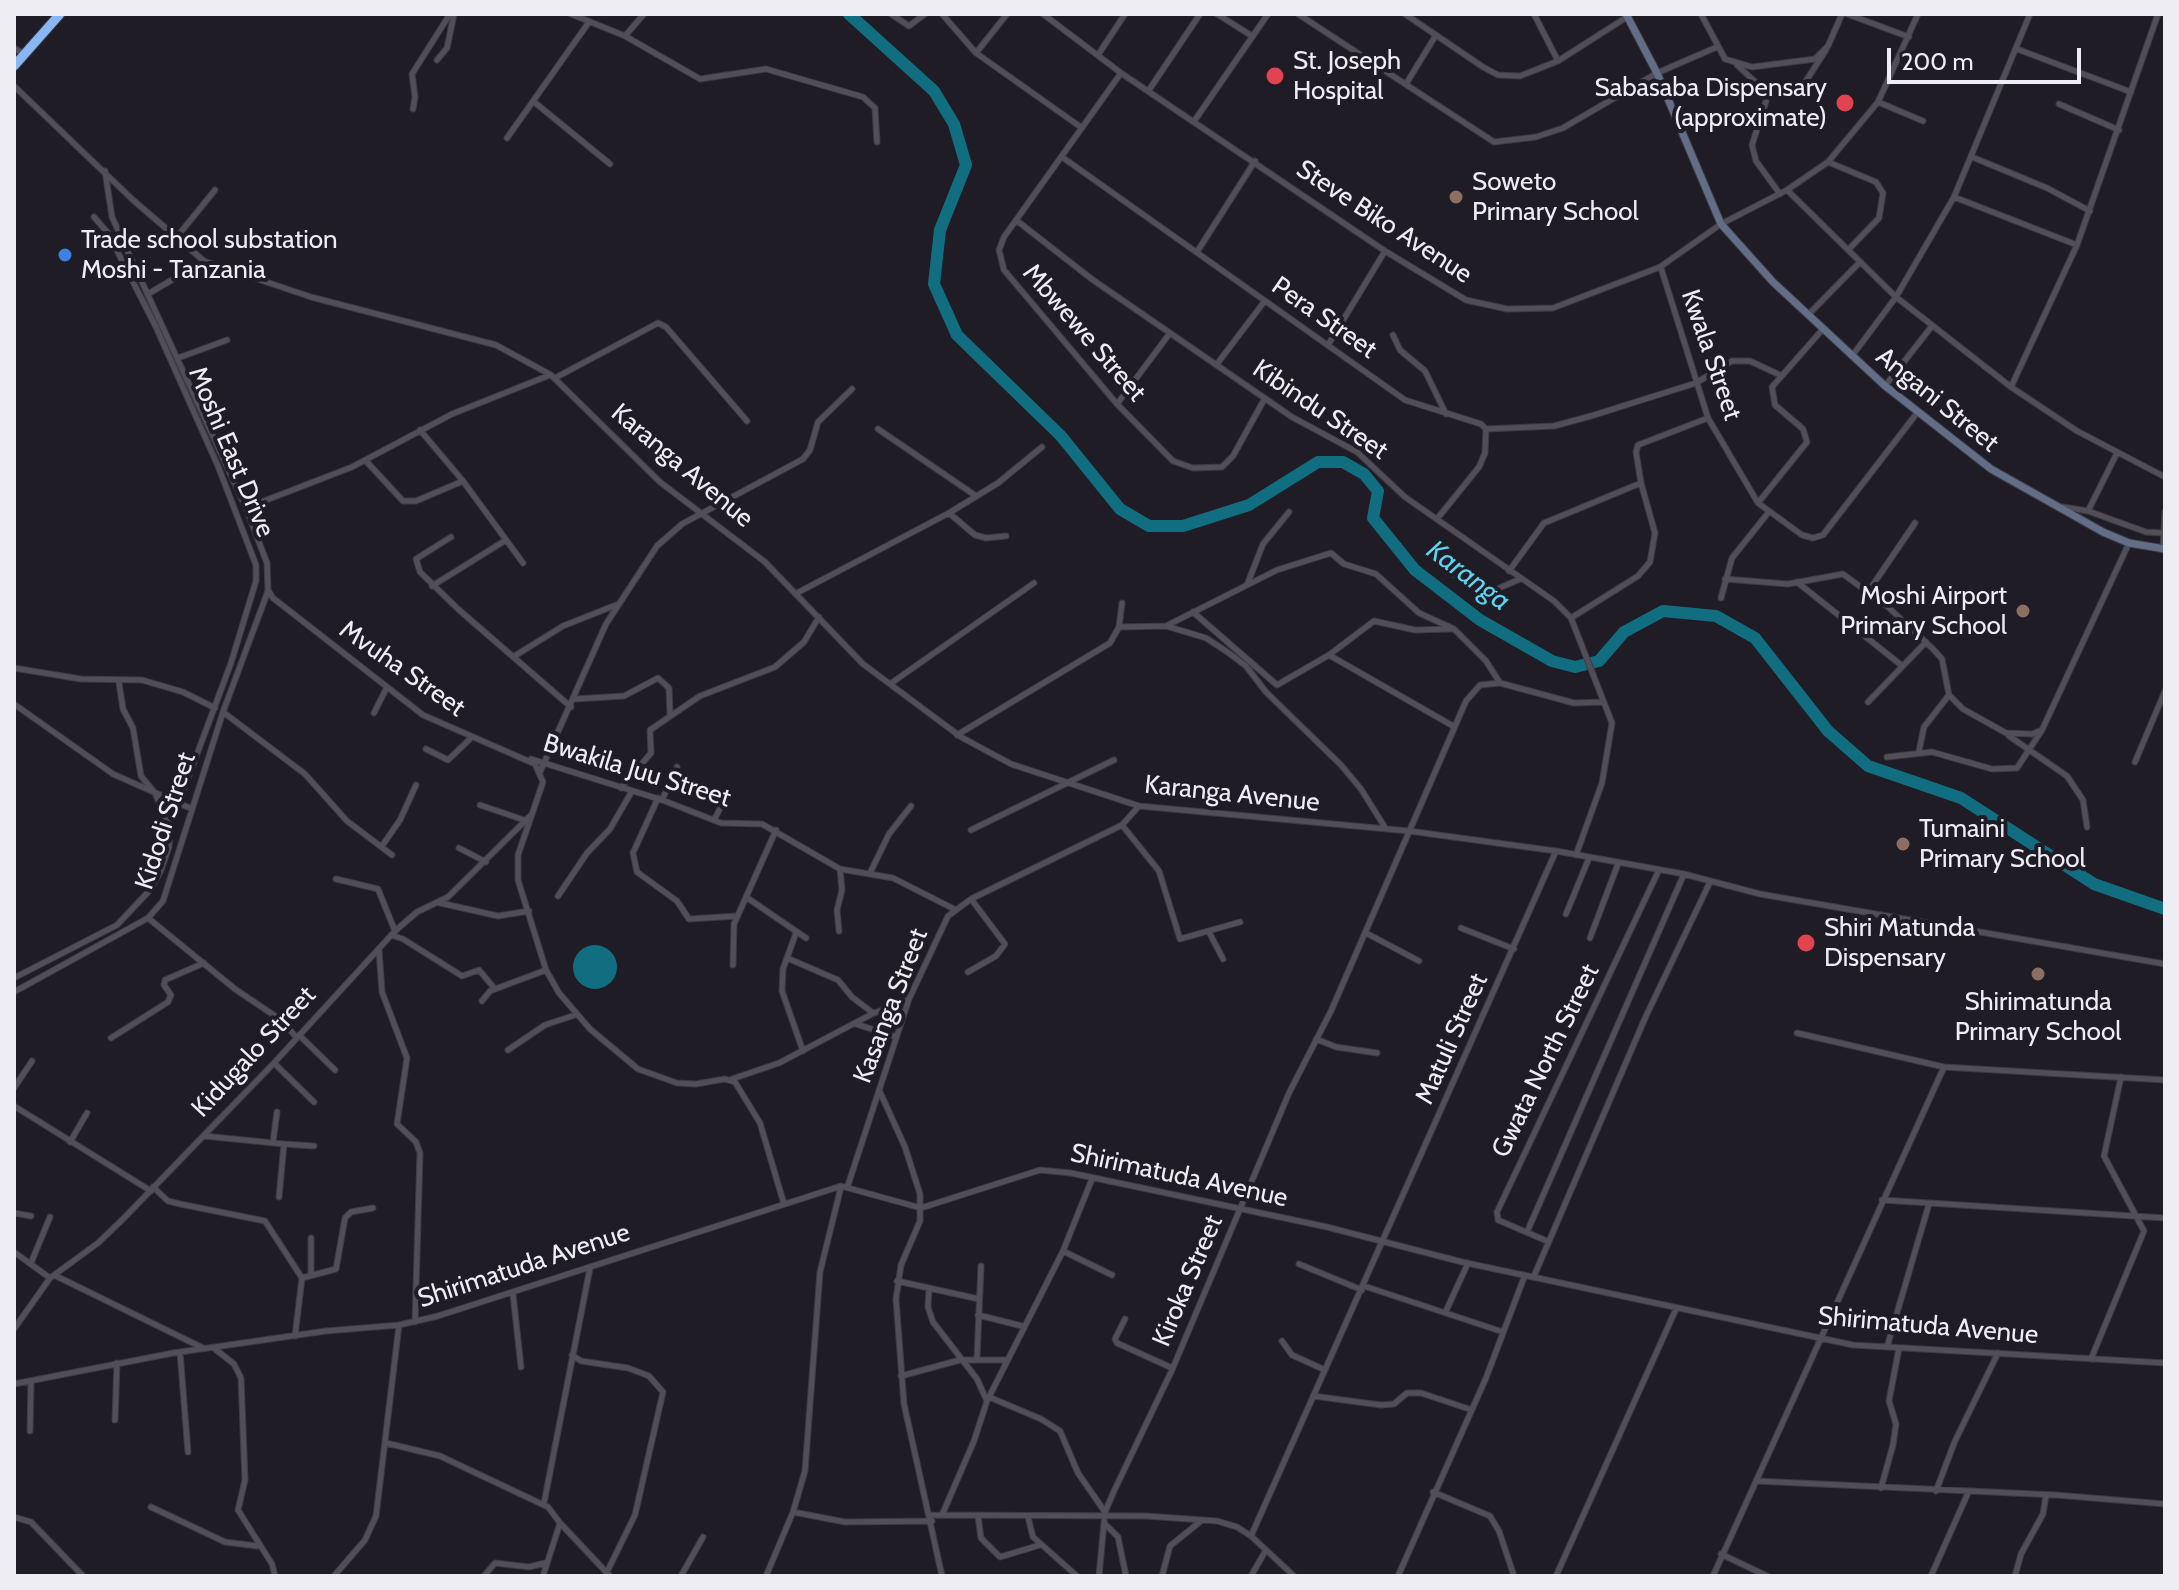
<!DOCTYPE html>
<html>
<head>
<meta charset="utf-8">
<style>
  body { margin:0 }
  #map { position:relative; width:2179px; height:1590px; overflow:hidden; background:#1f1c26; font-family:Cabin,sans-serif }
  canvas { display:block }
  .frame { position:absolute; inset:0; border:16px solid #efedf4; pointer-events:none }
  .scale { position:absolute; left:1887px; top:48px; width:194px; height:36px; box-sizing:border-box; border:4px solid #efedf4; border-top:0; padding-left:10px; font-size:24px; line-height:28px; white-space:nowrap; color:#efedf4; -webkit-text-stroke:6px #1f1c26; paint-order:stroke }
</style>
</head>
<body>
<div id="map">
<canvas width="2179" height="1590"></canvas>
<div class="frame"></div>
<div class="scale">200 m</div>
</div>
<script>
const g = document.querySelector('canvas').getContext('2d');
g.lineJoin = 'round';
function fillPath(path, color) { g.fillStyle = color; g.fill(path, 'evenodd'); }
const poly = rows => new Path2D(rows.map(r => 'M' + r).join(''));
function stroke(path, color, width, dash) { g.strokeStyle = color; g.lineWidth = width; g.lineCap = dash ? 'butt' : 'round'; g.setLineDash(dash || []); g.stroke(path); }
function label(font, color, halo, rows, align = 'center') {
  g.font = font + ' Cabin,sans-serif'; g.lineWidth = 8; g.setLineDash([]); g.textBaseline = 'middle'; g.strokeStyle = halo; g.fillStyle = color; for (const [text, x, y, turn = 0] of rows) {
    g.save(); g.translate(x, y); g.rotate((+turn || 0) * Math.PI / 180); g.textAlign = isNaN(turn) ? turn : align; if (halo) g.strokeText(text, 0, 0); g.fillText(text, 0, 0); g.restore();
  }
}
fillPath(poly([
  '573 967a22 22 0 1 1 44 0a22 22 0 1 1-44 0Z'
]), '#116e80');
stroke(poly([
  [849,14,934,91,954,124,966,165,940,230,934,284,957,335,1061,436,1120,509,1149,526,1183,526,1249,505,1318,462,1343,462,1364,474,1378,491,1373,518,1415,570,1480,620,1552,661,1575,667,1599,661,1624,632,1663,611,1716,616,1755,638,1828,731,1868,766,1961,798,2094,884,2165,909]
]), '#116e80', 12);
const street = poly([
  [571,14,625,36,700,79,766,69,863,97,875,108,877,142],
  [891,14,909,26,925,14],
  [942,14,976,53,1082,128],
  [1043,14,1121,73,1385,251,1466,300,1507,309,1553,308,1660,267,1721,224,1787,190,1828,162,1878,102,1918,14],
  [1217,14,1252,36],
  [1298,14,1494,142,1536,137,1563,128,1657,73,1717,47],
  [1405,14,1483,67,1498,75,1520,76,1558,61,1627,17],
  [1534,14,1558,61],
  [1701,14,1725,59,1752,67,1815,59,1828,46,1842,14],
  [1847,14,1909,37],
  [625,36,644,14],
  [14,48,24,54],
  [2017,49,2131,92],
  [976,53,1007,14],
  [1098,55,1125,14],
  [437,60,447,48,454,14],
  [1737,65,1764,90,1766,101,1752,145,1756,161,1780,194],
  [1121,73,1004,237,999,250,1004,270,1117,404,1173,461,1193,468,1222,467,1233,456,1265,398],
  [1406,84,1436,35],
  [14,86,133,200,204,261,311,297,496,345,551,375,660,482,765,562,863,664,961,737,1011,764,1139,806,1409,831,1556,851,1684,874,1760,894,2165,964],
  [1149,90,1200,14],
  [1765,94,1802,87,1826,50],
  [533,101,610,164],
  [1878,102,1923,121],
  [2059,104,2119,130],
  [413,109,415,97,412,74,450,14],
  [1195,120,1268,14],
  [507,138,589,22],
  [1062,157,1405,400,1481,424,1486,429,1485,453,1479,467,1437,519],
  [1972,157,2047,188,2090,211],
  [1828,162,1876,182,1883,193,1879,218,1848,250],
  [105,171,112,217,246,508,267,563,268,590,273,598,423,715,535,764,543,782,518,855,518,880,546,970,559,993,590,1029,638,1069,677,1083,696,1084,725,1079,735,1082,760,1123,784,1204],
  [1787,190,1896,297,2011,387,2077,431,2165,477],
  [1954,197,2077,245],
  [94,217,108,233,156,327,218,466,256,565,256,581,231,663,178,805],
  [1016,220,1093,280,1292,417,1357,452,1405,497,1554,601,1571,618,1612,723,1602,783,1576,855],
  [176,238,215,190],
  [1197,252,1255,161],
  [1661,268,1708,418,1758,503,1802,535,1813,538,1823,535,1917,413],
  [148,294,204,261],
  [1808,315,1860,262],
  [1393,335,1400,350,1425,371,1446,414],
  [1328,345,1385,251],
  [1852,356,1896,297,1954,197,2030,14],
  [178,358,227,340],
  [1217,364,1264,302],
  [555,378,658,323,666,327,747,421],
  [1885,386,1932,326],
  [2011,387,2077,245,2158,14],
  [1117,404,1170,333],
  [878,429,976,496],
  [1486,429,1554,426,1591,416,1696,383,1732,361,1750,361,1780,375],
  [420,430,463,481,523,563],
  [366,461,403,501,416,501,463,481],
  [1758,503,1807,442,1803,429,1775,405,1772,387,1822,330],
  [2063,507,2088,511,2146,532,2164,533],
  [246,508,352,467,452,414,550,375],
  [2088,511,2117,453],
  [949,513,975,535,986,538,1006,536],
  [451,537,416,559,420,572,458,609,571,707],
  [2163,549,2165,512],
  [1446,571,1487,590,1495,590,1520,579],
  [1509,571,1544,523,1641,483],
  [1725,579,1788,584,1843,574,1888,607,1933,649,1942,659,1949,695,1963,709,2006,733,2032,734,2042,730],
  [1797,582,1901,665],
  [1247,585,1263,544,1289,512],
  [432,586,506,540],
  [1868,592,1915,523],
  [797,593,949,513,998,483,1042,447],
  [1721,598,1732,558,1768,513],
  [1193,612,1277,685,1329,655,1374,621,1415,630,1452,629],
  [1571,618,1638,576,1650,562,1655,533,1641,483,1636,452,1638,445,1708,418],
  [1166,626,1277,570,1331,553,1344,564,1376,574,1419,613,1454,629,1486,661,1500,683],
  [1119,627,1166,626,1206,638,1226,651,1246,666,1266,692,1341,765,1361,789,1386,829],
  [1329,655,1453,726],
  [513,657,563,626,616,605],
  [14,668,81,679,142,680,183,692,215,708],
  [890,684,1034,583],
  [575,699,624,696,658,678,669,688,670,714],
  [1868,702,1926,642],
  [14,704,113,774,192,809],
  [223,712,305,774,347,821,392,855],
  [374,713,387,687],
  [957,735,1110,643,1119,627,1122,603],
  [2009,736,2067,776,2083,800,2087,827],
  [426,749,448,760,471,738],
  [1919,751,1924,727,1949,695],
  [1887,757,1932,752,1992,769,2017,768,2042,730,2129,543],
  [531,759,662,800,721,823,762,824,840,869,893,878,954,909],
  [2135,762,2165,691],
  [540,772,606,624,657,546,682,524,803,459,810,450,818,422,852,389],
  [621,788,651,753,650,730,700,696,775,667,804,642,819,617],
  [658,798,633,853,637,872,677,901,689,919,737,916],
  [662,800,677,767],
  [480,805,527,821],
  [714,820,728,793],
  [1122,825,1159,871,1180,939,1240,922],
  [971,830,1114,760],
  [382,846,400,820,416,785],
  [459,848,486,862],
  [871,871,889,834,911,806],
  [336,879,378,889,395,931],
  [558,896,587,853,610,829,632,791],
  [746,897,806,938],
  [440,903,498,916,529,911],
  [1566,914,1589,858],
  [148,918,235,989,281,1020,297,1038],
  [1461,928,1514,949],
  [839,931,837,910,842,890,840,869],
  [1209,932,1223,959],
  [796,933,783,969,782,991,803,1051],
  [1366,933,1419,961],
  [391,935,403,939,462,976,479,970,495,989],
  [1590,938,1618,864],
  [379,950,382,992,407,1058,397,1124,416,1142,420,1153,415,1322],
  [787,958,838,980,852,997,873,1013],
  [733,965,734,924,776,830],
  [968,972,996,956,1005,944,971,899],
  [14,978,117,925,151,889,161,870,169,847,170,827,155,793,141,776,133,728,123,709,119,683],
  [14,992,148,918,163,901,223,712,268,591],
  [482,1001,490,991,546,970],
  [856,1024,896,1037],
  [1797,1033,1944,1067,2165,1080],
  [299,1035,335,1070],
  [111,1038,168,1002,171,995,164,985,165,980,204,963],
  [1316,1039,1336,1047,1377,1053],
  [508,1050,545,1025,575,1015],
  [274,1063,314,1102],
  [732,1079,779,1063,872,1014,908,1000],
  [14,1088,32,1061],
  [880,1092,905,1147,920,1194,920,1221,901,1265,896,1299,904,1404,942,1576],
  [14,1106,151,1191],
  [204,1136,284,1144,279,1197],
  [70,1142,87,1113],
  [273,1142,277,1112],
  [284,1144,314,1146],
  [848,1185,909,999,948,916,971,899,1122,825,1139,806],
  [153,1187,168,1201,180,1204,265,1221,302,1278],
  [1882,1200,2165,1218],
  [14,1213,31,1216],
  [1527,1232,1684,874],
  [1547,1241,1498,1220,1497,1212,1658,872],
  [1063,1251,1112,1275],
  [14,1252,50,1278],
  [31,1263,50,1217],
  [1299,1264,1362,1290],
  [311,1273,311,1238],
  [54,1275,203,1348],
  [1534,1276,1646,1016,1710,882],
  [897,1281,979,1299],
  [1364,1286,1503,1332],
  [929,1289,928,1307,933,1322,977,1379,987,1401,974,1441,942,1515],
  [513,1294,521,1367],
  [1446,1311,1468,1263],
  [978,1315,1022,1326],
  [1125,1319,1115,1339,1117,1343,1172,1368],
  [14,1329,50,1278,98,1243,123,1219,274,1063,395,931,417,912,448,897,530,816],
  [295,1336,302,1278,336,1269,345,1218,351,1212,373,1208],
  [1282,1341,1292,1355,1325,1370],
  [1887,1347,1929,1204],
  [215,1349,234,1364,241,1378,245,1480,238,1510,272,1564,275,1576],
  [180,1352,188,1452],
  [572,1355,581,1361,628,1368,649,1376,663,1392,635,1515,606,1574],
  [977,1358,981,1266],
  [2091,1359,2144,1231,2104,1156,2121,1077],
  [901,1376,960,1360,1005,1360],
  [14,1384,173,1353,326,1331,399,1325,438,1316,841,1186,921,1208,1040,1170,1071,1173,1327,1227,1462,1262,1853,1345,2165,1363],
  [1313,1396,1381,1405,1394,1404,1407,1393,1421,1393,1472,1410],
  [989,1397,1041,1419,1060,1431,1078,1473,1105,1512],
  [987,1401,1063,1251,1092,1179],
  [115,1420,117,1363],
  [30,1431,31,1381],
  [386,1443,440,1456,548,1507,560,1523,543,1576],
  [1756,1481,2056,1495,2165,1504],
  [1881,1488,1893,1445,1896,1424,1889,1401,1899,1348],
  [1936,1491,1955,1441,1998,1353],
  [1433,1492,1490,1516,1499,1531,1514,1576],
  [544,1503,590,1268],
  [151,1507,225,1542,257,1546],
  [793,1512,845,1522,932,1521],
  [930,1515,1146,1516,1217,1521,1237,1527,1251,1536,1294,1576],
  [978,1516,981,1538,1000,1557,1040,1545],
  [14,1517,31,1522,83,1576],
  [1028,1517,1033,1537,1077,1576],
  [560,1523,609,1575],
  [1105,1524,1118,1537,1126,1576],
  [1251,1536,1556,851],
  [1721,1554,1767,1576],
  [334,1576,365,1540,376,1516,399,1325],
  [484,1576,495,1563,529,1567,545,1563],
  [681,1576,703,1537],
  [766,1576,793,1512,805,1471,820,1272,841,1187],
  [1099,1576,1105,1512,1114,1491,1172,1370,1289,1093,1331,1011,1466,701,1480,685,1500,683,1574,703,1604,702],
  [1162,1576,1170,1546,1201,1521],
  [1251,1576,1266,1550],
  [1398,1576,1486,1378,1525,1275],
  [1556,1576,1676,1309],
  [1713,1576,1944,1067],
  [1931,1576,1968,1493],
  [2015,1576,2021,1554,2043,1514,2046,1495]
]);
const secondary = poly([
  [1626,14,1657,73,1721,224,1773,282,1884,385,1991,469,2103,532,2129,543,2165,549]
]);
const highway = poly([
  [14,66,60,14]
]);
stroke(street, '#3c3a41', 7);
stroke(secondary, '#3c3a41', 9);
stroke(highway, '#3c3a41', 11);
stroke(street, '#514e5a', 5);
stroke(secondary, '#626e88', 7);
stroke(highway, '#89b7f4', 9);
for (const [x, y, r, color] of [
  [1275,76,10,"#e0444e"],
  [1845,103,10,"#e0444e"],
  [1456,197,8,"#8d6e63"],
  [65,255,8,"#3f7fe0"],
  [2023,611,8,"#8d6e63"],
  [1903,844,8,"#8d6e63"],
  [1806,943,10,"#e0444e"],
  [2038,974,8,"#8d6e63"]
]) { const dot = new Path2D(); dot.arc(x, y, r, 0, 2 * Math.PI); g.fillStyle = color; g.fill(dot); stroke(dot, '#1f1c26', 3); }
label('26px', '#efedf4', '#1f1c26', [
  ["St. Joseph",1293,61],
  ["Hospital",1293,91],
  ["Sabasaba Dispensary",1827,88,"right"],
  ["(approximate)",1827,118,"right"],
  ["Soweto",1472,182],
  ["Primary School",1472,212],
  ["Trade school substation",81,240],
  ["Moshi - Tanzania",81,270],
  ["Moshi Airport",2007,596,"right"],
  ["Primary School",2007,626,"right"],
  ["Tumaini",1919,829],
  ["Primary School",1919,859],
  ["Shiri Matunda",1824,928],
  ["Dispensary",1824,958],
  ["Shirimatunda",2038,1002,"center"],
  ["Primary School",2038,1032,"center"]
], 'left');
label('26px', '#efedf4', '#1f1c26', [
  ["Steve Biko Avenue",1384,222,33],
  ["Pera Street",1324,318,35],
  ["Mbwewe Street",1084,333,49],
  ["Kwala Street",1711,355,71],
  ["Angani Street",1937,400,39],
  ["Kibindu Street",1320,410,34],
  ["Moshi East Drive",231,452,67],
  ["Karanga Avenue",682,466,40],
  ["Mvuha Street",402,669,35],
  ["Bwakila Juu Street",637,771,17],
  ["Karanga Avenue",1232,794,6],
  ["Kidodi Street",166,821,-72],
  ["Kasanga Street",891,1006,-69],
  ["Matuli Street",1452,1039,-66],
  ["Kidugalo Street",254,1052,-47],
  ["Gwata North Street",1546,1061,-64],
  ["Shirimatuda Avenue",1179,1176,12],
  ["Shirimatuda Avenue",524,1266,-18],
  ["Kiroka Street",1188,1281,-67],
  ["Shirimatuda Avenue",1928,1326,5]
]);
label('italic 28px', '#5dd5f0', '#1f1c26', [
  ["Karanga",1468,576,37]
]);
</script>
</body>
</html>
